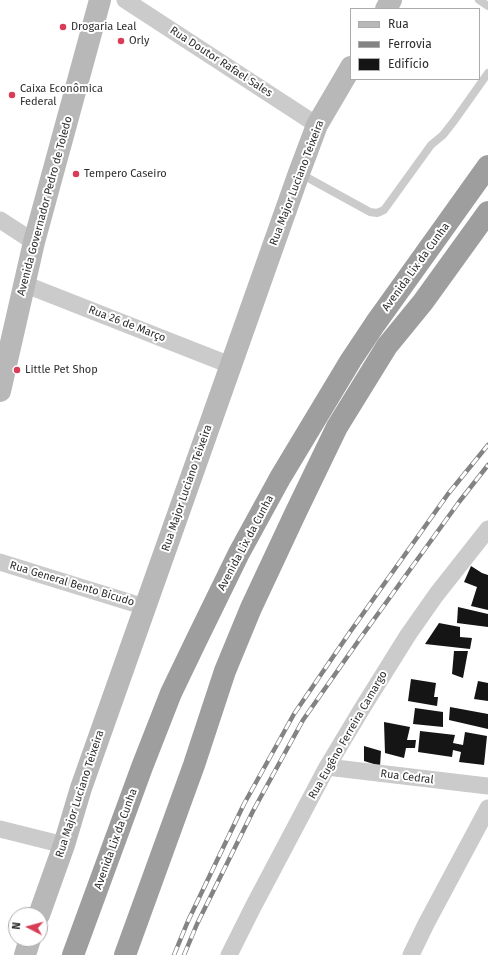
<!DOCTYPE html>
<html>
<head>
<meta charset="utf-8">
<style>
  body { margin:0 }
  #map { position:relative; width:488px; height:955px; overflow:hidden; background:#fff; font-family:"Fira Sans",sans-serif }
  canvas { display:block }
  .legend { position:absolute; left:350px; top:8px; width:130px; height:72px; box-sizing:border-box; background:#fff; border:1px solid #ababab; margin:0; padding:5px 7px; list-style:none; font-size:12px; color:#2e2e2e }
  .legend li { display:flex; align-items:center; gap:8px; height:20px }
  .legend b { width:20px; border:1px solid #ababab }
  .north { position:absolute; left:8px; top:907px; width:40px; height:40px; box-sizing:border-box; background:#fff; border:1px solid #ababab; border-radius:50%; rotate:276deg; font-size:11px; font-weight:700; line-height:16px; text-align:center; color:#2e2e2e }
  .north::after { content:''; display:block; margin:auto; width:14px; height:18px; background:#d93c57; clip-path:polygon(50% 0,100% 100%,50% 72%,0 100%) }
</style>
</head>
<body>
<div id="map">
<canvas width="488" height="955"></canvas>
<ul class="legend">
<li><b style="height:5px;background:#b8b8b8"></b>Rua</li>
<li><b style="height:5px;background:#838383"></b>Ferrovia</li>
<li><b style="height:11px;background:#151515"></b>Edifício</li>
</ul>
<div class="north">N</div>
</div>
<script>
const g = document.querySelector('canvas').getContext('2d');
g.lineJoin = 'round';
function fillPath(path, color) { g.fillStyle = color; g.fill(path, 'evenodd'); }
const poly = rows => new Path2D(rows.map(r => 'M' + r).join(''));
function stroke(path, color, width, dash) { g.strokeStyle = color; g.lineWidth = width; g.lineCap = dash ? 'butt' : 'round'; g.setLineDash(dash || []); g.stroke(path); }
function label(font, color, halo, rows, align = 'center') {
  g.font = font + ' "Fira Sans",sans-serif'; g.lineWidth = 4; g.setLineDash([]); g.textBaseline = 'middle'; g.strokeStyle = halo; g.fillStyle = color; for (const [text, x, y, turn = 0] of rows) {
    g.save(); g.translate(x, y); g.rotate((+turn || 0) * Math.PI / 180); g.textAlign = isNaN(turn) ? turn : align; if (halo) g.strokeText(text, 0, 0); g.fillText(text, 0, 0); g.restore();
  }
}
fillPath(poly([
  [471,566,482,573,488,575,488,610,471,606,477,587,464,582],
  [458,607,488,614,488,627,457,623],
  [439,623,460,627,460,637,472,638,470,649,425,644],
  [454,651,468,651,463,678,452,674],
  [411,679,436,683,434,697,438,697,437,706,408,701],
  [478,681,488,683,488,701,474,699],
  [450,707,488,714,488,729,449,720],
  [415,708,443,712,443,727,413,724],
  [384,722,410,727,407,740,416,740,415,748,406,748,404,758,385,753],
  [420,731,455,735,453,743,463,745,465,732,487,736,484,765,459,762,461,752,453,750,452,757,418,752],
  [364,746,381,751,380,766,364,761]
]), '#151515');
stroke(poly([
  [479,0,488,6],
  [299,173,370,212,377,213,384,210,431,145,443,135,454,121,488,73]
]), '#cbcbcb', 8);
stroke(poly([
  [125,0,317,125],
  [0,220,34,242],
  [24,284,230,365],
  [0,562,145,607],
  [327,767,488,786],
  [0,829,64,845],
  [229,955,253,907,327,767,363,707,408,635,436,595,488,529],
  [411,955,426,924,488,808]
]), '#cbcbcb', 17);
stroke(poly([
  [386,9,391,0],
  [0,391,34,242,100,0],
  [39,915,64,845,81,788,299,173,317,125,351,67],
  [25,955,30,939]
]), '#b8b8b8', 22);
stroke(poly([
  [73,955,142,767,171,693,196,641,239,553,280,478,351,360,375,324,488,166],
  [125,955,194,765,225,671,251,608,295,514,337,427,387,346,423,302,488,212]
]), '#9e9e9e', 22);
const rail = poly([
  [174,955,188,921,244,804,294,714,350,632,448,494,488,445],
  [184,955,197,924,253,811,303,720,359,640,459,502,488,465]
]);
stroke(rail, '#838383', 4.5);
stroke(rail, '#fff', 3, [9]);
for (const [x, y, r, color] of [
  [63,27,4,"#d93c57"],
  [121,41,4,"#d93c57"],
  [12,95,4,"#d93c57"],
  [76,174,4,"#d93c57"],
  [17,370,4,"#d93c57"]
]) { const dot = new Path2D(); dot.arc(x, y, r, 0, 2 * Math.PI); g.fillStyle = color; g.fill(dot); stroke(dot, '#fff', 1.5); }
label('11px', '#2e2e2e', '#fff', [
  ["Drogaria Leal",71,27],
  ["Orly",129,41],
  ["Caixa Econômica",20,89],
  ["Federal",20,102],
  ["Tempero Caseiro",84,174],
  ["Little Pet Shop",25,370]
], 'left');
label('11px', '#2e2e2e', '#fff', [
  ["Rua Doutor Rafael Sales",221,62,33],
  ["Rua Major Luciano Teixeira",297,183,-69],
  ["Avenida Governador Pedro de Toledo",45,206,-75],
  ["Avenida Lix da Cunha",416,267,-54],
  ["Rua 26 de Março",127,324,21],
  ["Rua Major Luciano Teixeira",187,488,-71],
  ["Avenida Lix da Cunha",246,543,-62],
  ["Rua General Bento Bicudo",72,584,17],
  ["Rua Eugêno Ferreira Camargo",348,735,-60],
  ["Rua Cedral",407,777,7],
  ["Rua Major Luciano Teixeira",80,794,-72],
  ["Avenida Lix da Cunha",116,839,-70]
]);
</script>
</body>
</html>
